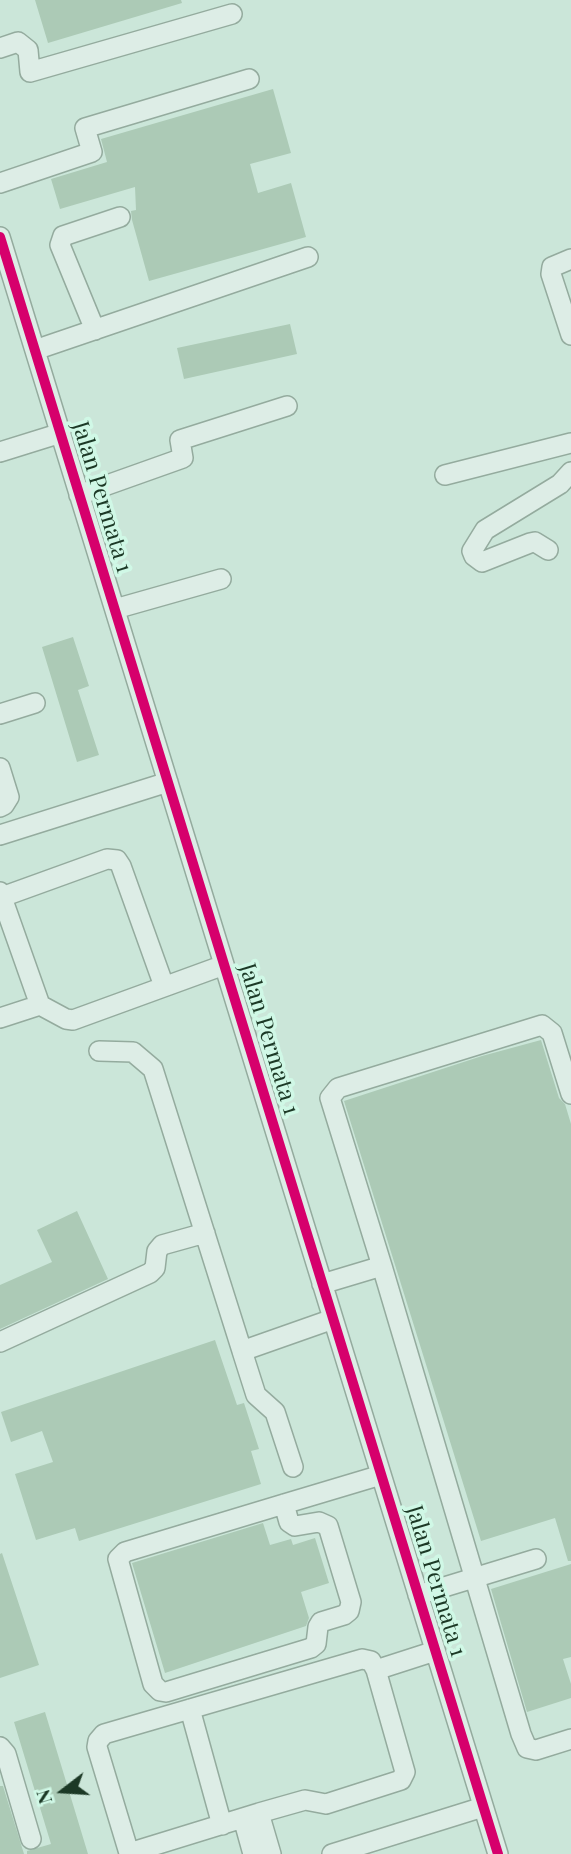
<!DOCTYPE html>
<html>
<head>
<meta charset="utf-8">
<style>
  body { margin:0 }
  #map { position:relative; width:571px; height:1854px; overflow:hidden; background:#cbe6d9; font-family:"Playfair Display",serif }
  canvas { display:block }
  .north { position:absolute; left:28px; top:1756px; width:70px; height:70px; -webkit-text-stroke:5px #d0f8e6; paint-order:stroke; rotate:253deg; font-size:19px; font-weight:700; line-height:28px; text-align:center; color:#1c3926 }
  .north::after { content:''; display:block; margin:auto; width:24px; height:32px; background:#1c3926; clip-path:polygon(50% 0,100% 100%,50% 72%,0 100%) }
</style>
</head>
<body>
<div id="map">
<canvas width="571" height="1854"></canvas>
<div class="north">N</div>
</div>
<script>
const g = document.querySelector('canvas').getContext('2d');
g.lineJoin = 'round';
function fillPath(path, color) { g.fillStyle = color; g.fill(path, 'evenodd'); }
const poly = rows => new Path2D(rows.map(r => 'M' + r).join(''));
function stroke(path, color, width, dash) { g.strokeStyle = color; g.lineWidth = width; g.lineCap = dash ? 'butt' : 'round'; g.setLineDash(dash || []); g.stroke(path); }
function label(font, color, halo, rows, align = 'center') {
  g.font = font + ' "Playfair Display",serif'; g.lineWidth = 7; g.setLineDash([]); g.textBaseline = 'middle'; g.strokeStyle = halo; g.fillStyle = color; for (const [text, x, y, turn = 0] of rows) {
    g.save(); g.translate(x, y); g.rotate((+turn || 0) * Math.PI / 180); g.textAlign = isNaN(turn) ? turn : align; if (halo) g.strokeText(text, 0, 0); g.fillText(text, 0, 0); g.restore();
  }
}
fillPath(poly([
  [35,0,181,0,182,3,48,43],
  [273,89,291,153,250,164,258,193,291,183,306,237,149,281,132,220,131,211,136,210,135,187,60,209,51,179,107,162,101,139],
  [290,324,297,354,184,379,177,348],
  [73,637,89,686,78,690,99,755,77,762,42,647],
  [541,1040,559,1098,565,1104,571,1124,571,1561,568,1561,555,1518,481,1541,344,1101,482,1056],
  [77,1211,108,1279,0,1329,0,1285,52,1262,37,1230],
  [215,1340,237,1405,244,1403,259,1449,251,1451,261,1484,79,1541,75,1528,36,1540,15,1474,53,1462,42,1431,11,1442,1,1412],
  [263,1523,270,1545,291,1539,293,1545,315,1538,329,1583,301,1592,309,1618,306,1626,165,1673,132,1563],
  [2,1553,39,1665,0,1678,0,1554],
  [571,1564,571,1657,563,1659,571,1684,571,1698,527,1712,491,1589],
  [45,1712,88,1854,27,1854,27,1851,51,1844,14,1722],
  [0,1786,3,1786,24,1854,0,1854]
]), '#accab6');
const minor = poly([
  [0,48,18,42,28,50,30,72,232,14],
  [0,183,92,152,85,128,249,79],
  [0,237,498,1854],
  [571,259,552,267,551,274,571,335],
  [95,330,60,245,63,236,120,217],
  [35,350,308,257],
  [0,452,61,433],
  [445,475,571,443],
  [79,495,183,458,180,440,287,406],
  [548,550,535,542,530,543,482,562,474,556,472,551,485,530,560,484,571,472],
  [115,609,221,579],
  [0,714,35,703],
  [0,768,9,797,4,805,0,807],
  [0,835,168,782],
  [0,892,40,1005],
  [2,897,107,859,117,860,121,866,164,986],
  [0,1018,40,1005,66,1019,73,1020,224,965],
  [99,1051,133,1052,153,1069,242,1351,333,1319],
  [382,1266,521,1734,527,1748,536,1750,571,1739],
  [322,1284,382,1266,330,1098,338,1088,542,1025,552,1033,571,1094],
  [0,1342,150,1273,155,1268,157,1251,162,1245,205,1233],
  [242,1351,256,1395,275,1412,293,1467],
  [284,1504,289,1522,295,1526,319,1522,328,1526,351,1602,349,1611,344,1615,321,1622,318,1627,316,1644,311,1648,166,1692,160,1691,153,1684,118,1559,125,1552,284,1504,381,1475],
  [418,1595,536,1559],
  [376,1670,371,1661,362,1659,104,1734,98,1741,97,1747,129,1853,259,1813,305,1800,326,1804,401,1780,405,1772,376,1670,435,1651],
  [190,1709,222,1825],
  [0,1747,6,1754,31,1839],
  [259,1813,271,1854],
  [243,1818,253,1854],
  [332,1854,483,1807]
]);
stroke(minor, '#94ab9e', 22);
stroke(minor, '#ddede6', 19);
stroke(poly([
  [0,237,498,1854]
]), '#d6006c', 10);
label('23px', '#1c3926', '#d0f8e6', [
  ["Jalan Permata 1",102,497,73],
  ["Jalan Permata 1",269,1039,73],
  ["Jalan Permata 1",436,1581,73]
]);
</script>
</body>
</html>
